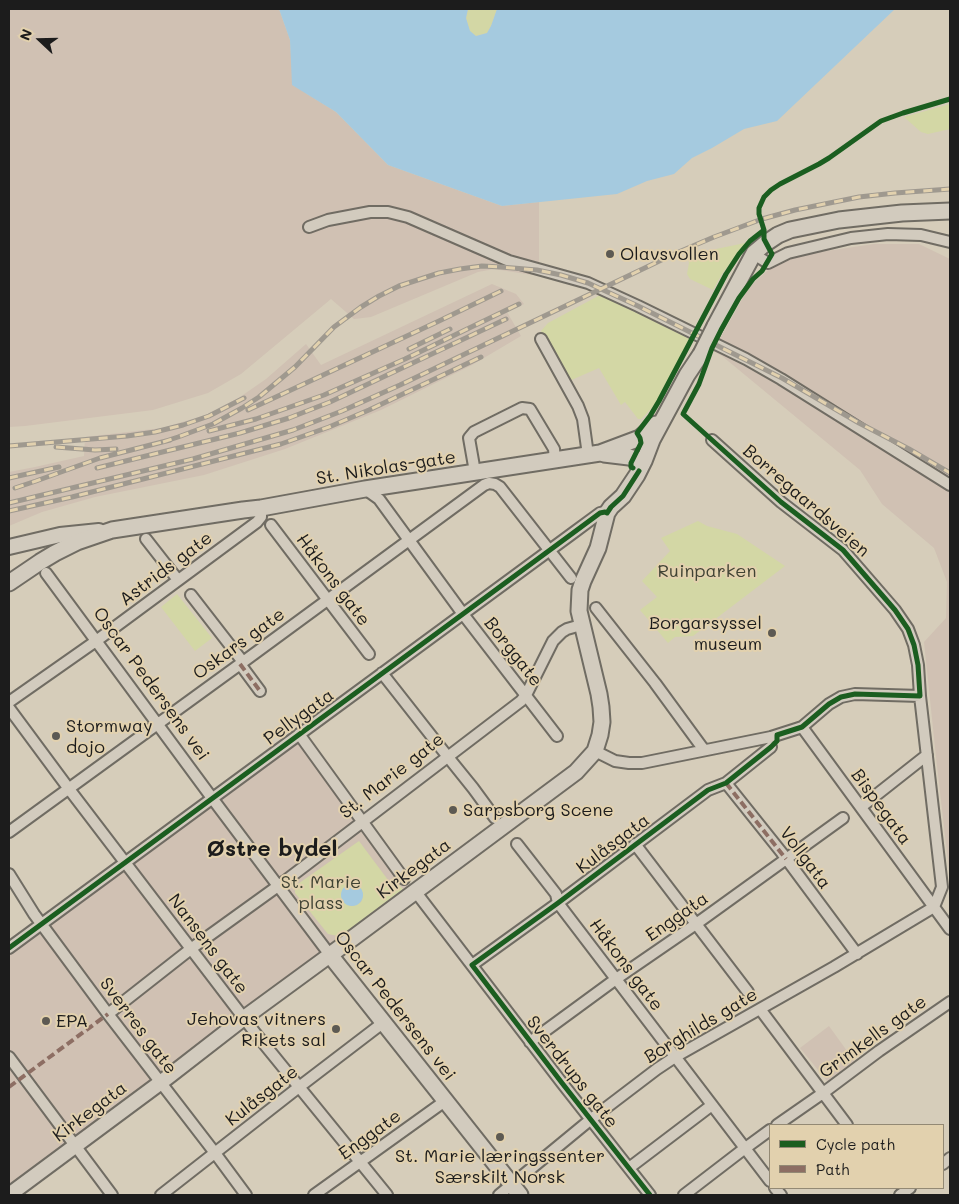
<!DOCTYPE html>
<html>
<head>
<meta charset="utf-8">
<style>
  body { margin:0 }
  #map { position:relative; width:959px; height:1204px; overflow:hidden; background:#d6cdba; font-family:Mali,sans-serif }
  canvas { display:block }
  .frame { position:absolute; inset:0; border:10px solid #1c1c1c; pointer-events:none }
  .legend { position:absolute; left:769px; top:1124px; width:175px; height:65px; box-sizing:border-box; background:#e2d1ae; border:1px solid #938974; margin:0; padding:6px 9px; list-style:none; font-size:15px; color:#1c1c1c }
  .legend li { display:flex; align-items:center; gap:10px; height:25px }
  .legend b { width:25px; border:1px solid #938974 }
  .north { position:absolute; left:15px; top:15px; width:50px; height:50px; -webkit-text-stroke:4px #e2d1ae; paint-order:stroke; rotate:291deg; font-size:14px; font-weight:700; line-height:20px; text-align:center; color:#1c1c1c }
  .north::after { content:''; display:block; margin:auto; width:18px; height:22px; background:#1c1c1c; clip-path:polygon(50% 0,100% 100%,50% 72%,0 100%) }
</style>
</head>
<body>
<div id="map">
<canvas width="959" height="1204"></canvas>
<div class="frame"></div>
<ul class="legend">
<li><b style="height:6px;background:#1b5e20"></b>Cycle path</li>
<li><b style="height:6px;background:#8d6e63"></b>Path</li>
</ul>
<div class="north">N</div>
</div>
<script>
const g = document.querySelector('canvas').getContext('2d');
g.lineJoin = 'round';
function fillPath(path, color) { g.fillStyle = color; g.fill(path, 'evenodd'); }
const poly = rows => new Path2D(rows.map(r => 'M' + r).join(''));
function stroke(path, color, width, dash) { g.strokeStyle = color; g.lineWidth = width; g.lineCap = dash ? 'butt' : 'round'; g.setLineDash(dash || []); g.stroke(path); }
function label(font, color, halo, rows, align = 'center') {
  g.font = font + ' Mali,sans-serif'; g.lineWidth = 4; g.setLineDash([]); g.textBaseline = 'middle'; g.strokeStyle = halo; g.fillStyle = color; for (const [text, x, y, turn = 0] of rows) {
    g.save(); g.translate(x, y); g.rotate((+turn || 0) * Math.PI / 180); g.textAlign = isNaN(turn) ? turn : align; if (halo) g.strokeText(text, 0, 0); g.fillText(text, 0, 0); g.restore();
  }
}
fillPath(poly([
  [9,9,279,9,290,40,293,85,336,112,388,165,502,206,539,202,539,276,494,269,478,272,371,317,354,319,331,299,241,374,208,393,153,410,25,426,9,427],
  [874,244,919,244,950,259,950,879,936,757,924,642,946,618,947,582,934,548,882,504,860,470,722,356,713,351,749,287,776,263,799,255],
  [492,284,516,294,524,304,507,312,521,336,472,365,381,410,285,449,204,475,95,497,42,512,9,526,9,472,35,467,84,456,85,437,162,428,206,415,240,397,266,379,306,344,321,365],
  [299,734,410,887,9,1188,9,948],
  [829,1026,855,1062,827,1081,800,1048]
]), '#d0c1b3');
fillPath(poly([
  [468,9,497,9,491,26,487,33,476,36,470,32,466,18],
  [950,104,950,129,928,134,921,132,904,117],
  [745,243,722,274,713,290,690,279,687,274,689,263,688,259,716,249],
  [600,295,690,339,655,404,647,413,641,419,638,419,625,402,621,405,599,368,569,381,541,331,548,323],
  [698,521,707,526,737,534,785,566,693,636,675,637,668,643,640,610,657,597,642,581,670,551,661,538],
  [177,594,212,638,195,651,161,607],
  [359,841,394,888,399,885,403,889,343,934,338,936,328,934,295,893,295,886],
  [352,884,356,885,361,889,363,895,361,902,355,905,352,906,348,905,346,886]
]), '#d3d7a5');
fillPath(poly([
  [279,9,468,9,466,18,470,31,476,36,487,33,491,26,497,9,895,9,777,121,744,129,712,148,692,158,674,174,647,181,617,194,502,206,388,165,336,112,292,85,290,40],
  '341 895a11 11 0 1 1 22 0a11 11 0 1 1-22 0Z'
]), '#a5cadf');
const street = poly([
  [309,227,328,220,370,212,388,212,408,217,509,261,588,283,638,306,746,359,781,379,950,485],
  [754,253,760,258,768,263,788,253,851,238,888,234,921,235,950,242],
  [541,339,578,406,583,419,588,455],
  [475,472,469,438,474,432,522,408,530,409,554,449,555,460],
  [365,489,379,499,463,614,557,736],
  [271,525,369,654],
  [146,539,178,580],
  [46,573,212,798,330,955],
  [191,595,243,662],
  [596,608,655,683,704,750],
  [240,664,260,691],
  [382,673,448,757,473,788,495,818],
  [920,696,942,887,934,907],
  [9,702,96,641,257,522,261,517,261,508],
  [9,708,69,789,256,1034,387,1195],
  [802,727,950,929],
  [299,734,404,879],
  [595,751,615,761,629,763,642,763,771,737,796,729,802,727,829,704,841,697,855,694,920,696,918,665,914,645,908,629,895,610,843,550,781,502,712,440],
  [726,783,782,853,857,954],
  [861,807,927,755],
  [9,832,243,662,484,485,489,483,495,484,500,487,571,578],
  [517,844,556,894,558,903,770,1181],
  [635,844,748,992],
  [9,874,34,914,108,1014,215,1153,246,1195],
  [415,891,562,1083,650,1195],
  [9,948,573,533,600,513,605,512,607,513],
  [472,965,558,903,708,790,726,783,771,747],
  [760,1009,823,1093,777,1125],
  [108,1014,192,948,285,881,521,701,526,695,553,641,562,632,567,629,581,625],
  [530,1042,616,979,696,924,843,818],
  [9,1057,112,1195],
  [847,1125,823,1093,879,1051,950,1002],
  [943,1164,950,1158],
  [629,1168,712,1105],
  [775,1188,781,1195],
  [161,1195,299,1087,384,1022],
  [314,1195,445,1101],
  [499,1195,590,1120,657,1069,675,1057,834,967,934,907],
  [684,1195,740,1152,770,1130],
  [900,1195,910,1188]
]);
const secondary = poly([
  [9,547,60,535,99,531],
  [9,1195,168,1077,244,1018,330,955]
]);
const primary = poly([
  [715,326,754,253,766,243,778,235,790,230,839,220,902,213,950,211],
  [604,454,629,457,644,461],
  [9,583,40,562,55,553,77,542,112,530,243,510,261,508,365,489,600,453,640,438,656,424],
  [520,1195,330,955,576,772,595,751,600,735,602,722,601,707,599,694,579,611,580,590,583,581,598,548,607,513,611,507,623,496,637,475,644,461,652,440,687,375,701,354]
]);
stroke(street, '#706c63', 14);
stroke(secondary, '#706c63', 18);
stroke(primary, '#706c63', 19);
stroke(street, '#d2cbbe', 10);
stroke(secondary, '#d2cbbe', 14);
stroke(primary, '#d2cbbe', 15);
const rail = poly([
  [409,349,450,329],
  [248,410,439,321,501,291],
  [209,431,256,419,324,395,405,359,519,304],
  [163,442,178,437,213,424,242,408,259,397,295,367,334,327,361,307,379,296,399,286,439,273,460,269,482,266,501,267,537,270,561,275,588,283,638,306,782,378,859,423,909,449,950,473],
  [9,446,127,436,155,432,183,425,209,416,244,398],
  [56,447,95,450,116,449],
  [97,468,240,433,289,418,330,402,506,319],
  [9,478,59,467],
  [15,488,36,481,100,458,170,440],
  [9,503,193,459,293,430,342,411,400,385,674,254,714,237,762,219,795,210,859,197,895,193,950,189],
  [9,511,72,497,281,444,329,427,369,410,481,357]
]);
stroke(rail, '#9f998f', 5);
stroke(rail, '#e2d1ae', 3, [9]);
const primaryBridge = poly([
  [701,354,715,326]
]);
stroke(primaryBridge, '#706c63', 19, []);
stroke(primaryBridge, '#d2cbbe', 15);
stroke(poly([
  [240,664,260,691],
  [726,783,786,859],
  [9,1087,108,1014]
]), '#8d6e63', 4, [8, 4]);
stroke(poly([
  [633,468,631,467,631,463,641,443,640,438,637,433,650,416,659,401,726,274,739,254,750,241,764,230],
  [9,948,573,533,600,513,605,512,607,513,611,507,623,496,639,471],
  [650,1195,562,1083,472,965,558,903,708,790,726,783,771,747,777,741,777,735,802,727,829,704,841,697,855,694,920,696,918,665,914,645,908,629,895,610,843,550,781,502,683,414,699,384,712,348,721,330,739,298,753,279,762,271,772,254,764,239,764,230,759,214,759,208,764,197,771,190,780,184,819,164,829,158,881,121,903,113,950,99]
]), '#1b5e20', 5);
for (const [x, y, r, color] of [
  [610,254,5,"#5d5a53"],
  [772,633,5,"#5d5a53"],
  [56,736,5,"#5d5a53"],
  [453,810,5,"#5d5a53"],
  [46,1021,5,"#5d5a53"],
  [336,1029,5,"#5d5a53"],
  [500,1137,5,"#5d5a53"]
]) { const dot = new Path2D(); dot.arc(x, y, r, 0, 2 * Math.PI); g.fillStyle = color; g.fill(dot); stroke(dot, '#e2d1ae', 2); }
label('18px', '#1c1c1c', '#e2d1ae', [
  ["Olavsvollen",620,254],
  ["Borgarsyssel",762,623,"right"],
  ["museum",762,644,"right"],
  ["Stormway",66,726],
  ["dojo",66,747],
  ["Sarpsborg Scene",463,810],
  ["Jehovas vitners",326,1019,"right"],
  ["Rikets sal",326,1040,"right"],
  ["EPA",56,1021],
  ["St. Marie læringssenter",500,1156,"center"],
  ["Særskilt Norsk",500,1177,"center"]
], 'left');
label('18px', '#1c1c1c', '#e2d1ae', [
  ["St. Nikolas-gate",386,468,-9],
  ["Borregaardsveien",806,501,41],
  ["Astrids gate",166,569,-37],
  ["Håkons gate",333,580,53],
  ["Oskars gate",239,644,-36],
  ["Borggate",513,652,52],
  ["Oscar Pedersens vei",151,684,54],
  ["Pellygata",299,717,-36],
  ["St. Marie gate",392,776,-38],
  ["Bispegata",881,807,54],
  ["Kulåsgata",613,844,-37],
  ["Vollgata",805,858,53],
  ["Kirkegata",414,869,-37],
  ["Enggata",677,917,-35],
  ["Nansens gate",208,944,53],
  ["Håkons gate",626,965,53],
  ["Oscar Pedersens vei",395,1006,52],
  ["Sverres gate",138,1026,53],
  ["Borghilds gate",701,1026,-31],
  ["Grimkells gate",873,1037,-36],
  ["Sverdrups gate",572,1072,52],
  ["Kulåsgate",262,1096,-38],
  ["Kirkegata",90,1112,-37],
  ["Enggate",370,1135,-36]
]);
label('18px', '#404334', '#e2d1ae', [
  ["Ruinparken",707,571],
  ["St. Marie",321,882],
  ["plass",321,903]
]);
label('bold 22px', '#1c1c1c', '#e2d1ae', [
  ["Østre bydel",272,849]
]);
</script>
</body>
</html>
